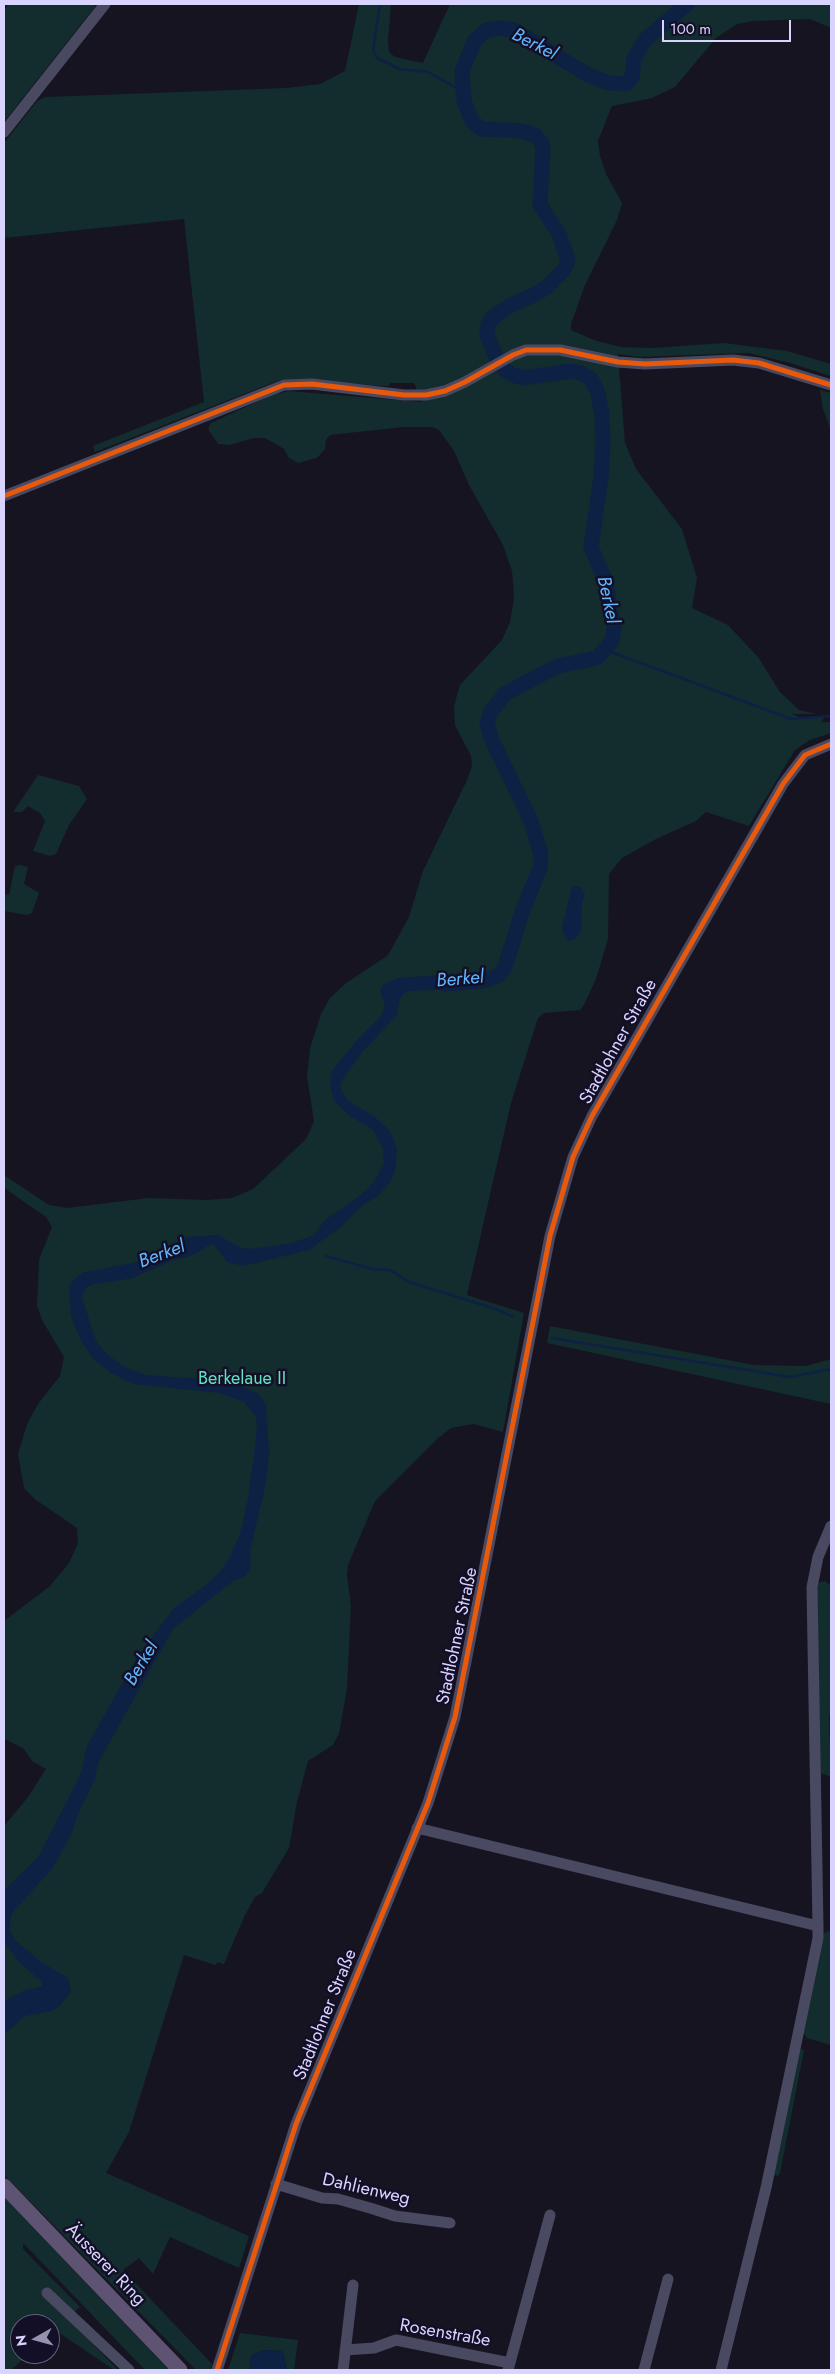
<!DOCTYPE html>
<html>
<head>
<meta charset="utf-8">
<style>
  body { margin:0 }
  #map { position:relative; width:835px; height:2374px; overflow:hidden; background:#161421; font-family:Jost,sans-serif }
  canvas { display:block }
  .frame { position:absolute; inset:0; border:5px solid #d9d4ff; pointer-events:none }
  .north { position:absolute; left:10px; top:2314px; width:50px; height:50px; box-sizing:border-box; background:#130f26; border:1px solid #625e7d; border-radius:50%; rotate:263deg; font-size:14px; font-weight:700; line-height:20px; text-align:center; color:#d9d4ff }
  .north::after { content:''; display:block; margin:auto; width:18px; height:22px; background:#9591b1; clip-path:polygon(50% 0,100% 100%,50% 72%,0 100%) }
  .scale { position:absolute; left:662px; top:20px; width:129px; height:22px; box-sizing:border-box; border:2px solid #d9d4ff; border-top:0; padding-left:6px; font-size:15px; line-height:18px; white-space:nowrap; color:#d9d4ff; -webkit-text-stroke:4px #130f26; paint-order:stroke }
</style>
</head>
<body>
<div id="map">
<canvas width="835" height="2374"></canvas>
<div class="frame"></div>
<div class="north">N</div>
<div class="scale">100 m</div>
</div>
<script>
const g = document.querySelector('canvas').getContext('2d');
g.lineJoin = 'round';
function fillPath(path, color) { g.fillStyle = color; g.fill(path, 'evenodd'); }
const poly = rows => new Path2D(rows.map(r => 'M' + r).join(''));
function stroke(path, color, width, dash) { g.strokeStyle = color; g.lineWidth = width; g.lineCap = dash ? 'butt' : 'round'; g.setLineDash(dash || []); g.stroke(path); }
function label(font, color, halo, rows, align = 'center') {
  g.font = font + ' Jost,sans-serif'; g.lineWidth = 5; g.setLineDash([]); g.textBaseline = 'middle'; g.strokeStyle = halo; g.fillStyle = color; for (const [text, x, y, turn = 0] of rows) {
    g.save(); g.translate(x, y); g.rotate((+turn || 0) * Math.PI / 180); g.textAlign = isNaN(turn) ? turn : align; if (halo) g.strokeText(text, 0, 0); g.fillText(text, 0, 0); g.restore();
  }
}
fillPath(poly([
  [8,4,97,4,4,122,4,12],
  [359,4,391,4,388,41,389,52,395,57,423,63,450,4,831,4,831,28,810,19,754,21,737,24,716,38,675,87,652,98,612,106,598,141,600,156,606,174,622,203,617,220,585,285,571,324,571,330,594,340,620,347,652,348,724,343,787,351,831,364,831,376,790,363,749,353,639,357,618,354,625,443,636,469,682,529,697,578,692,608,728,625,758,657,780,692,799,710,817,714,792,714,799,717,825,716,821,722,831,722,831,733,810,740,795,750,749,826,706,812,696,821,656,839,622,858,609,874,608,939,596,979,584,1005,580,1010,544,1013,538,1018,511,1103,467,1295,524,1313,503,1432,474,1424,451,1428,437,1439,375,1501,348,1565,347,1575,351,1606,347,1689,339,1733,333,1745,308,1761,297,1802,289,1848,262,1893,255,1897,245,1915,224,1964,218,1962,215,1965,184,1955,129,2132,106,2173,249,2236,239,2268,170,2237,153,2274,139,2258,123,2270,212,2364,210,2370,196,2370,4,2175,4,1826,28,1797,46,1769,33,1762,23,1748,4,1739,4,1621,50,1586,69,1563,78,1543,77,1528,36,1500,24,1488,18,1454,27,1424,38,1404,60,1376,64,1357,42,1320,37,1305,39,1260,52,1227,46,1217,4,1188,4,1175,49,1205,67,1208,148,1198,207,1200,232,1198,253,1189,306,1139,314,1121,307,1077,310,1048,321,1014,330,998,346,983,387,956,391,950,409,917,423,871,467,780,472,766,471,756,455,725,454,706,460,685,502,640,510,622,514,598,512,571,503,545,469,485,454,451,439,430,432,427,404,427,330,435,326,440,325,449,317,458,298,463,289,458,284,449,265,438,254,438,229,445,218,444,208,429,211,423,241,409,275,394,289,391,422,402,414,383,390,383,389,386,382,386,302,379,280,380,95,452,93,447,95,445,204,402,184,219,4,238,4,143,37,101,45,97,287,88,320,84,345,71],
  [820,390,831,393,831,431,823,409],
  [38,775,79,786,87,799,69,825,56,854,50,856,33,851,45,821,40,813,28,806,22,812,13,812],
  [20,865,28,867,24,884,39,893,32,913,27,915,4,911,4,894,9,895,15,866],
  [550,1326,754,1365,806,1366,831,1359,831,1404,547,1343],
  [825,1581,831,1586,831,1711,829,1716,831,1777,820,1773,817,1583],
  [828,1931,831,1932,831,2045,807,2038,802,2031,823,1934],
  [798,2048,804,2050,780,2173,778,2176,774,2175],
  [4,2197,169,2370,145,2370,23,2243,23,2249,80,2307,68,2318,118,2370,114,2370,55,2330,50,2334,50,2324,20,2324,20,2354,29,2354,11,2370,4,2370],
  [240,2333,298,2340,294,2370,285,2370,286,2365,282,2351,265,2350,252,2355,250,2359,251,2370,228,2370]
]), '#132c2d');
fillPath(poly([
  [572,886,580,887,585,894,582,903,581,931,575,939,570,941,565,938,562,928],
  [440,975,464,976,462,989,406,991,400,998,397,1015,364,1050,342,1080,340,1087,347,1100,375,1117,389,1130,394,1140,397,1150,395,1170,390,1182,378,1196,363,1205,342,1226,309,1250,243,1266,227,1262,214,1245,211,1244,193,1255,171,1261,133,1278,95,1284,88,1286,84,1291,82,1298,96,1341,107,1354,124,1367,146,1375,228,1381,258,1393,266,1405,269,1451,266,1483,250,1551,251,1569,244,1577,233,1581,173,1629,98,1763,95,1779,77,1816,72,1833,52,1869,12,1913,9,1928,15,1940,41,1962,68,1978,71,1991,59,2007,51,2011,25,2016,9,2030,4,2032,4,2001,25,1990,43,1986,41,1981,20,1963,4,1942,4,1890,38,1857,75,1786,82,1769,87,1746,138,1656,174,1608,206,1585,219,1573,229,1559,240,1534,248,1499,255,1447,257,1424,255,1415,244,1402,220,1393,134,1384,113,1374,94,1360,80,1339,71,1316,69,1286,73,1280,84,1272,133,1263,166,1250,186,1237,218,1235,241,1248,250,1249,292,1243,314,1235,325,1220,357,1198,369,1187,375,1180,384,1164,383,1149,373,1130,347,1114,334,1100,330,1086,332,1071,357,1040,381,1016,385,1006,380,991,384,984,399,978],
  [265,2350,282,2351,285,2356,285,2370,251,2370,250,2359,252,2355]
]), '#0d2144');
stroke(poly([
  [380,4,373,50,377,58,400,69,428,72,464,92],
  [606,650,791,719,831,716],
  [326,1256,372,1269,390,1270,409,1282,496,1309,513,1317],
  [552,1338,790,1377,831,1369]
]), '#0d2144', 2.5);
stroke(poly([
  [444,984,483,981,498,976,505,967,522,912,540,868,541,854,531,821,491,738,487,724,490,713,505,694,519,686,558,666,597,658,612,641,614,630,606,582,591,547,601,477,603,442,602,414,597,390,591,379,581,373,570,371,523,378,513,375,505,370,496,357,487,334,488,325,492,318,511,305,536,294,547,287,564,270,568,260,559,234,540,205,543,145,535,135,522,131,481,129,472,121,464,101,462,71,475,40,487,30,499,28,514,30,588,75,609,83,626,84,632,77,634,58,646,39,687,4]
]), '#0d2144', 15);
stroke(poly([
  [4,132,105,4],
  [4,496,284,385,312,384,404,395,426,395,445,391,465,382,513,355,526,350,560,350,618,362,645,364,733,360,759,363,831,385],
  [417,1828,818,1926,812,1587,818,1557,831,1526],
  [276,2184,322,2198,338,2199,370,2208,395,2216,450,2223],
  [47,2293,129,2370],
  [345,2350,374,2348,396,2340,510,2363],
  [217,2370,296,2124,428,1803,455,1717,550,1236,573,1157,592,1116,783,784,805,755,831,744],
  [343,2370,353,2285],
  [508,2370,550,2215],
  [644,2370,668,2279],
  [721,2370,766,2188,818,1938,818,1926]
]), '#4a4962', 11);
stroke(poly([
  [4,2186,180,2370]
]), '#5e5373', 15);
stroke(poly([
  [4,496,284,385,312,384,404,395,426,395,445,391,465,382,513,355,526,350,560,350,618,362,645,364,733,360,759,363,831,385],
  [217,2370,296,2124,428,1803,455,1717,550,1236,573,1157,592,1116,783,784,805,755,831,744]
]), '#e8590c', 5);
label('18px', '#d9d4ff', '#130f26', [
  ["Stadtlohner Straße",619,1042,-61],
  ["Stadtlohner Straße",458,1636,-78],
  ["Stadtlohner Straße",326,2015,-68],
  ["Dahlienweg",366,2190,13],
  ["Äusserer Ring",105,2265,46],
  ["Rosenstraße",445,2334,10]
]);
label('18px', '#5fe0c0', '#130f26', [
  ["Berkelaue II",242,1380]
]);
label('italic 19px', '#62b6ff', '#130f26', [
  ["Berkel",534,45,27],
  ["Berkel",607,600,78],
  ["Berkel",460,980,-5],
  ["Berkel",162,1255,-21],
  ["Berkel",142,1664,-59]
]);
</script>
</body>
</html>
